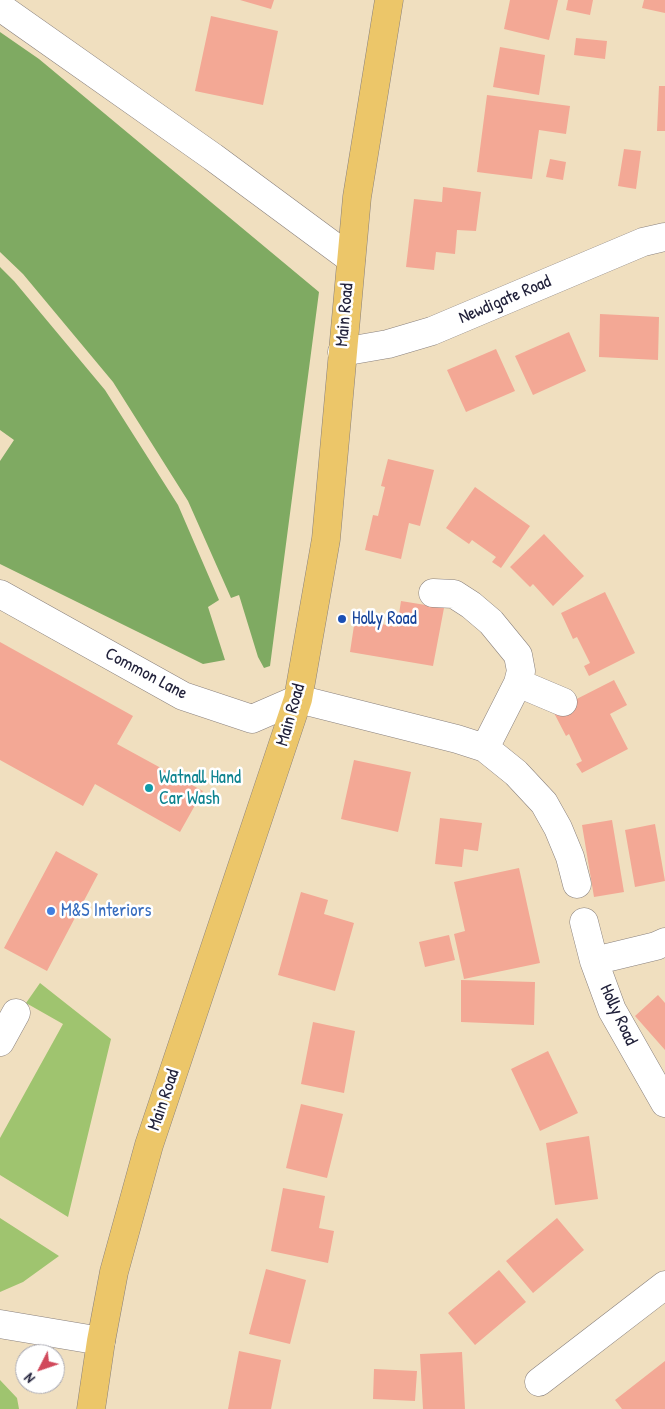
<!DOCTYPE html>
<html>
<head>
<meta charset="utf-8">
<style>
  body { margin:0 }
  #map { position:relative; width:665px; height:1409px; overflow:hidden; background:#f0dfbf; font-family:"Patrick Hand",sans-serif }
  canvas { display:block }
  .north { position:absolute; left:15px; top:1344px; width:50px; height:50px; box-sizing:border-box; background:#fff; border:1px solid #a7a7b1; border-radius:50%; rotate:229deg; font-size:14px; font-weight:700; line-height:20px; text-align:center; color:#22223b }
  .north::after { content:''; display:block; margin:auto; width:18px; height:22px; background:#d1495b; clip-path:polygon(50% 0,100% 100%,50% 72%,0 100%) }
</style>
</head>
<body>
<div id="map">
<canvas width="665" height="1409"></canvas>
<div class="north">N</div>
</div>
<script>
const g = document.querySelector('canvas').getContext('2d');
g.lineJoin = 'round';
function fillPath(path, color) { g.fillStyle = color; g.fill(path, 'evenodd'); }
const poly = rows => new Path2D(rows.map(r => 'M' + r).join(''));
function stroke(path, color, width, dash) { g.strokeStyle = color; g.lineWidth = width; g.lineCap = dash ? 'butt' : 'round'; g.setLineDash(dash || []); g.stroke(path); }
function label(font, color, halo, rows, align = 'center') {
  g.font = font + ' "Patrick Hand",sans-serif'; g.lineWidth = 5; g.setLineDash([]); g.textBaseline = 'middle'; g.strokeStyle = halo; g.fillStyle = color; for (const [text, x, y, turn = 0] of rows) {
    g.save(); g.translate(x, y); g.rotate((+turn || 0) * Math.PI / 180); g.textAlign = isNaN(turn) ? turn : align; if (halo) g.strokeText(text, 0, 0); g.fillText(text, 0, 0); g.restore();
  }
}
fillPath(poly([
  [40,983,111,1039,68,1217,0,1175,0,1138,63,1024,26,1003],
  [0,1218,59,1256,23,1282,0,1292],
  [0,1380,17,1398,19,1409,0,1409]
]), '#9fc46f');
fillPath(poly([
  [0,32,39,59,319,292,270,666,264,668,258,657,239,595,231,598,188,501,113,382,23,274,0,252],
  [0,267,14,281,105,390,178,505,219,600,208,607,225,660,203,664,0,564,0,461,14,440,0,430]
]), '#7faa62');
fillPath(poly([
  [240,0,274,0,271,9],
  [510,0,558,0,549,40,504,29],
  [568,0,593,0,590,15,566,10],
  [644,0,665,0,665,13,642,8],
  [211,16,278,31,263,105,195,91],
  [576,38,607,41,605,59,574,55],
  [500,47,545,55,539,95,493,87],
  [659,86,665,86,665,131,657,131],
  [487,95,570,106,566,134,539,130,532,179,477,172],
  [624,149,641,151,636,189,618,186],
  [550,159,566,162,563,180,546,177],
  [443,187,481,192,476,231,457,230,455,254,436,252,434,270,406,267,414,199,442,202],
  [600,314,659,317,658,360,599,357],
  [569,332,586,371,533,395,515,356],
  [496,349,515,391,466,412,447,370],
  [388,459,434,470,420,526,409,523,401,559,365,550,373,515,378,516,385,487,381,486],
  [475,487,530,526,501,568,492,562,496,557,472,540,469,544,446,528],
  [544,534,584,576,553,606,533,584,530,587,510,567],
  [605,592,635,653,589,676,584,666,590,663,577,637,573,639,561,613],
  [401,601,444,608,433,666,350,652,355,619,397,627],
  [0,642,133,716,117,744,203,791,180,832,95,784,83,806,0,760],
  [614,680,627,705,610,714,628,749,582,773,576,764,582,761,569,734,566,736,553,711],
  [354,760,411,772,398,832,341,819],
  [440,818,482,823,478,851,464,849,462,867,435,864],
  [612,820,624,892,594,897,582,825],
  [655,824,665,881,635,887,625,830],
  [56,851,98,874,47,971,4,948],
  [519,868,540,963,464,979,454,934,465,931,454,882],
  [301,892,328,900,324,914,354,923,335,991,278,975],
  [449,935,455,960,425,967,419,942],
  [461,980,535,982,534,1025,461,1022],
  [658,995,665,1003,665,1050,635,1016],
  [313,1022,355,1031,344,1093,301,1084],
  [548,1051,578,1113,540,1131,511,1069],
  [301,1104,343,1114,327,1178,286,1168],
  [589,1136,598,1199,555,1205,546,1143],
  [283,1188,325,1196,319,1228,334,1231,328,1263,271,1251],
  [557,1218,584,1250,533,1293,506,1261],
  [266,1269,306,1280,290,1344,249,1334],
  [499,1270,526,1302,475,1345,448,1313],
  [239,1351,281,1360,271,1409,228,1409],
  [462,1352,465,1409,423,1409,420,1354],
  [665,1361,665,1409,622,1409,615,1400],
  [374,1369,417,1371,415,1401,373,1399]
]), '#f3a895');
const minor = poly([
  [0,7,213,157,351,259],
  [342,352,388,344,432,331,643,242,665,237],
  [433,593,454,594,471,605,491,622,518,655,521,671,518,683,485,748],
  [0,594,183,696,252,719,298,699,457,739,485,748,516,773,544,803,558,828,570,857,577,884],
  [518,683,563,702],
  [584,922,594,961,612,1010,665,1103],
  [594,961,656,946,665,942],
  [0,1042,16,1013],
  [0,1324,101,1341],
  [539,1382,665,1285]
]);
const major = poly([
  [91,1409,101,1341,114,1272,149,1145,298,699,326,539,357,197,389,0]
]);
stroke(minor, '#89807d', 29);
stroke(major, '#89807d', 29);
stroke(minor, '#fff', 28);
stroke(major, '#ecc669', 28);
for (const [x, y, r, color] of [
  [342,619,5,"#1a4fb4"],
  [149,788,5,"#0f9aa8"],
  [51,911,5,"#3f7fe0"]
]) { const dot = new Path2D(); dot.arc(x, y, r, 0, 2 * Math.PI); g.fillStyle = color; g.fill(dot); stroke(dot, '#fff', 2); }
label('18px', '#22223b', '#fff', [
  ["Newdigate Road",505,300,-23],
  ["Main Road",345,315,-85],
  ["Common Lane",146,674,28],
  ["Main Road",291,715,-74],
  ["Holly Road",618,1015,65],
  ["Main Road",164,1100,-71]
]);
label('18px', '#164399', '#fff', [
  ["Holly Road",352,619]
], 'left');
label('18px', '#0d838f', '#fff', [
  ["Watnall Hand",159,778],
  ["Car Wash",159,799]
], 'left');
label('18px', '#366cbe', '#fff', [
  ["M&S Interiors",61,911]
], 'left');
</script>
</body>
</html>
